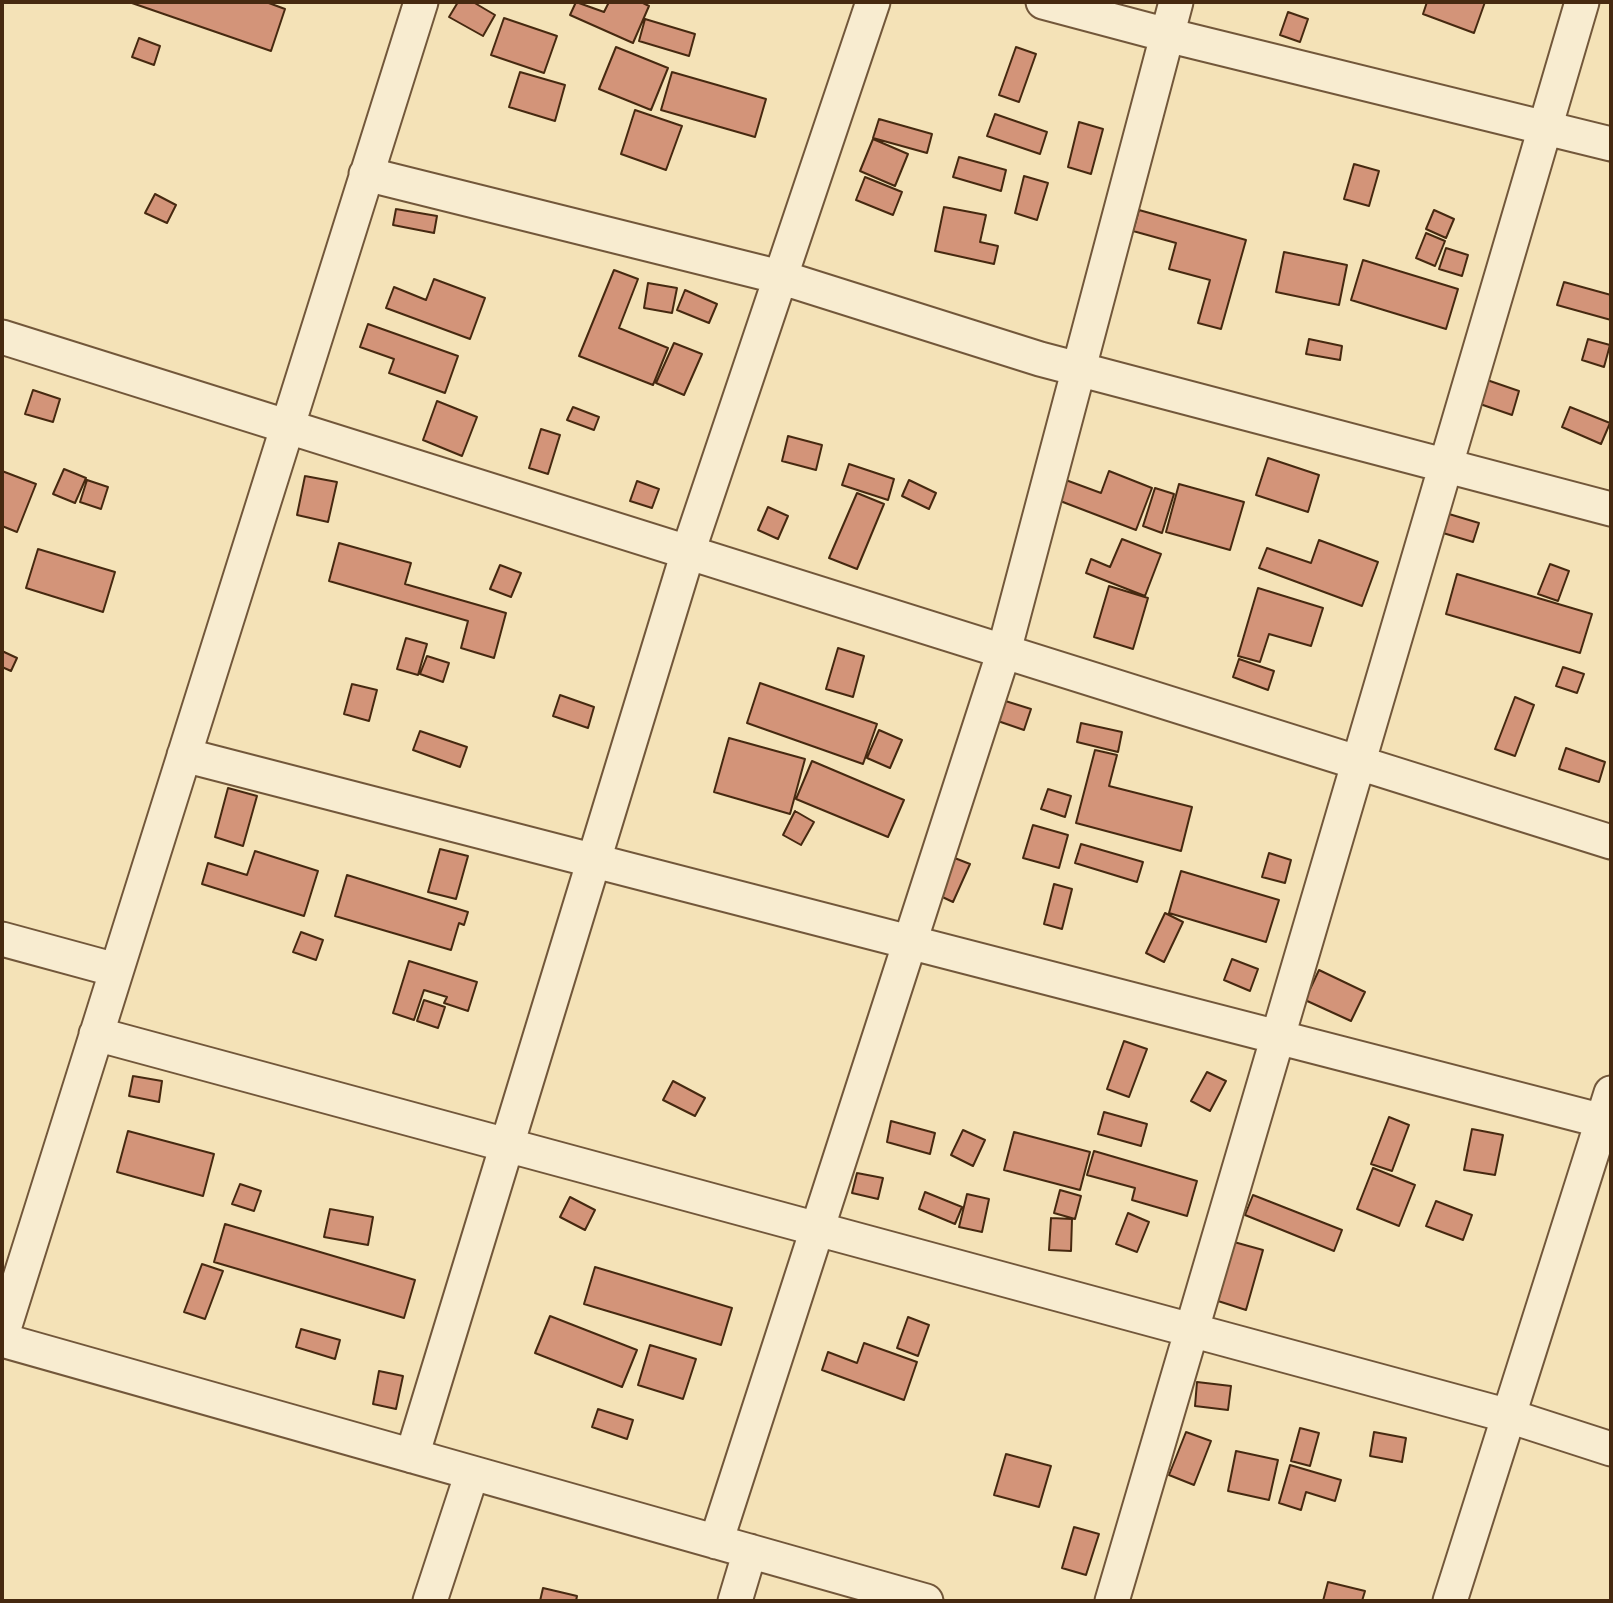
<!DOCTYPE html>
<html>
<head>
<meta charset="utf-8">
<style>
  body { margin:0 }
  #map { position:relative; width:1613px; height:1603px; overflow:hidden; background:#f4e2b7; font-family:Vollkorn,serif }
  canvas { display:block }
  .frame { position:absolute; inset:0; border:4px solid #462910; pointer-events:none }
</style>
</head>
<body>
<div id="map">
<canvas width="1613" height="1603"></canvas>
<div class="frame"></div>
</div>
<script>
const g = document.querySelector('canvas').getContext('2d');
g.lineJoin = 'round';
function fillPath(path, color) { g.fillStyle = color; g.fill(path, 'evenodd'); }
const poly = rows => new Path2D(rows.map(r => 'M' + r).join(''));
function stroke(path, color, width, dash) { g.strokeStyle = color; g.lineWidth = width; g.lineCap = dash ? 'butt' : 'round'; g.setLineDash(dash || []); g.stroke(path); }
const building = poly([
  [129,2,266,2,285,9,271,51,129,2],
  [458,2,473,2,495,15,483,36,449,17,458,2],
  [576,2,604,12,609,2,641,2,649,6,633,43,570,15,576,2],
  [1427,2,1485,2,1474,33,1423,14,1427,2],
  [1288,12,1308,19,1300,42,1280,35,1288,12],
  [504,18,557,36,544,73,491,55,504,18],
  [645,19,695,34,689,56,639,41,645,19],
  [139,38,160,46,154,65,132,57,139,38],
  [616,47,668,68,651,110,599,89,616,47],
  [1016,47,1036,54,1019,102,999,95,1016,47],
  [520,72,565,85,555,121,509,107,520,72],
  [672,72,766,99,755,137,661,110,672,72],
  [635,110,682,126,666,170,621,154,635,110],
  [995,114,1047,132,1040,154,987,136,995,114],
  [879,119,932,134,927,153,873,138,879,119],
  [1079,122,1103,129,1091,174,1068,167,1079,122],
  [873,139,908,154,895,186,860,171,873,139],
  [959,157,1006,170,1001,191,953,177,959,157],
  [1354,164,1379,171,1369,206,1344,199,1354,164],
  [1024,176,1048,183,1037,220,1015,213,1024,176],
  [865,177,902,192,893,215,856,200,865,177],
  [155,194,176,205,167,223,145,213,155,194],
  [944,207,986,215,980,242,998,246,994,264,935,251,944,207],
  [396,209,437,216,434,233,393,225,396,209],
  [1139,210,1246,240,1221,329,1198,323,1210,280,1169,269,1176,243,1133,231,1139,210],
  [1434,210,1454,219,1446,238,1426,229,1434,210],
  [1426,233,1445,241,1435,266,1416,258,1426,233],
  [1446,248,1468,255,1462,276,1439,269,1446,248],
  [1284,252,1347,265,1339,305,1276,292,1284,252],
  [1363,260,1458,289,1446,329,1351,300,1363,260],
  [614,270,638,279,619,328,668,348,653,385,579,356,614,270],
  [434,279,485,298,470,339,386,308,394,287,426,300,434,279],
  [1564,282,1611,295,1611,320,1557,305,1564,282],
  [648,283,677,288,672,313,644,308,648,283],
  [685,290,717,304,709,323,677,310,685,290],
  [368,324,458,356,445,393,389,373,394,359,360,347,368,324],
  [1309,339,1342,346,1340,360,1306,354,1309,339],
  [1588,339,1610,345,1604,367,1582,360,1588,339],
  [674,343,702,354,684,395,656,383,674,343],
  [1487,380,1519,391,1512,415,1480,404,1487,380],
  [33,390,60,399,53,422,25,414,33,390],
  [437,401,477,417,462,456,423,440,437,401],
  [573,407,599,417,594,430,567,420,573,407],
  [1570,407,1610,423,1601,444,1562,427,1570,407],
  [541,429,560,435,548,474,529,468,541,429],
  [788,436,822,445,816,470,782,461,788,436],
  [1268,458,1319,475,1308,512,1256,495,1268,458],
  [849,464,894,479,888,500,842,485,849,464],
  [64,469,86,478,75,503,53,494,64,469],
  [2,471,36,484,17,532,2,526,2,471],
  [1109,471,1152,488,1136,530,1055,499,1063,479,1101,493,1109,471],
  [305,476,337,482,328,522,297,515,305,476],
  [87,480,108,487,101,509,80,502,87,480],
  [909,480,936,493,929,509,902,496,909,480],
  [637,481,659,489,652,508,630,501,637,481],
  [1179,484,1244,502,1230,550,1166,532,1179,484],
  [1155,488,1174,494,1162,533,1143,526,1155,488],
  [857,493,884,504,857,569,829,558,857,493],
  [768,507,788,516,778,539,758,530,768,507],
  [1449,514,1479,523,1473,542,1443,533,1449,514],
  [1122,539,1161,554,1145,596,1086,573,1091,559,1110,567,1122,539],
  [1319,540,1378,562,1362,606,1259,568,1267,548,1311,563,1319,540],
  [339,543,411,563,405,584,506,613,494,658,461,648,468,621,329,581,339,543],
  [38,549,115,572,103,612,26,588,38,549],
  [1550,564,1569,571,1558,601,1538,594,1550,564],
  [500,565,521,573,511,597,490,589,500,565],
  [1457,574,1592,614,1580,653,1446,614,1457,574],
  [1109,586,1148,598,1133,649,1094,637,1109,586],
  [1258,588,1323,608,1311,646,1269,634,1260,662,1238,656,1258,588],
  [406,638,427,644,418,675,397,669,406,638],
  [838,648,864,656,853,697,826,689,838,648],
  [2,651,17,658,11,671,2,667,2,651],
  [427,656,449,663,443,682,420,674,427,656],
  [1239,659,1274,671,1268,690,1233,677,1239,659],
  [1563,667,1584,674,1577,693,1556,686,1563,667],
  [760,683,877,724,863,764,747,723,760,683],
  [352,684,377,690,369,721,344,714,352,684],
  [560,695,594,707,588,728,553,716,560,695],
  [1515,697,1534,705,1515,756,1495,749,1515,697],
  [999,699,1031,709,1024,730,992,719,999,699],
  [1081,723,1122,732,1118,752,1077,742,1081,723],
  [879,730,902,740,890,768,867,758,879,730],
  [420,731,467,747,460,767,413,750,420,731],
  [729,738,805,759,790,814,714,792,729,738],
  [1566,748,1605,762,1599,782,1559,769,1566,748],
  [1095,750,1117,755,1109,786,1192,807,1181,851,1076,823,1095,750],
  [812,761,904,800,888,837,796,799,812,761],
  [228,788,257,796,243,846,215,837,228,788],
  [1048,789,1071,796,1065,817,1041,809,1048,789],
  [795,811,814,822,801,845,783,835,795,811],
  [1033,825,1068,835,1059,868,1023,858,1033,825],
  [1081,844,1143,862,1137,882,1075,863,1081,844],
  [440,849,468,856,456,899,428,892,440,849],
  [255,851,318,871,304,916,202,884,208,863,247,875,255,851],
  [1269,853,1291,860,1285,883,1262,877,1269,853],
  [952,857,970,864,953,902,936,894,952,857],
  [1181,871,1279,900,1266,942,1169,913,1181,871],
  [347,875,468,912,464,925,459,923,451,950,335,916,347,875],
  [1054,884,1072,889,1062,929,1044,924,1054,884],
  [1165,913,1183,922,1164,962,1146,953,1165,913],
  [301,932,323,940,316,960,293,952,301,932],
  [1232,959,1258,969,1250,991,1224,980,1232,959],
  [409,961,477,982,468,1011,444,1003,447,997,424,990,414,1020,393,1013,409,961],
  [1319,970,1365,992,1351,1021,1305,1000,1319,970],
  [424,1000,445,1007,438,1028,417,1021,424,1000],
  [1124,1041,1147,1049,1129,1097,1107,1089,1124,1041],
  [1207,1072,1226,1081,1210,1111,1191,1101,1207,1072],
  [133,1076,162,1081,159,1102,129,1096,133,1076],
  [673,1081,705,1098,695,1116,663,1100,673,1081],
  [1104,1112,1147,1124,1141,1146,1098,1134,1104,1112],
  [1389,1117,1409,1125,1392,1171,1371,1164,1389,1117],
  [891,1121,935,1133,930,1154,887,1142,891,1121],
  [1472,1129,1503,1135,1495,1175,1464,1170,1472,1129],
  [963,1130,985,1140,973,1166,951,1155,963,1130],
  [128,1131,214,1154,203,1196,117,1172,128,1131],
  [1014,1132,1090,1152,1080,1190,1004,1170,1014,1132],
  [1094,1151,1197,1181,1187,1216,1132,1200,1135,1188,1087,1175,1094,1151],
  [1373,1168,1415,1185,1399,1226,1357,1209,1373,1168],
  [857,1173,883,1178,878,1199,852,1193,857,1173],
  [240,1184,261,1191,254,1211,232,1204,240,1184],
  [1060,1190,1081,1196,1075,1219,1054,1213,1060,1190],
  [925,1192,962,1207,955,1224,919,1209,925,1192],
  [967,1194,989,1199,982,1232,959,1227,967,1194],
  [1253,1195,1342,1230,1334,1251,1245,1215,1253,1195],
  [570,1197,595,1210,585,1230,560,1217,570,1197],
  [1436,1201,1472,1215,1463,1240,1426,1226,1436,1201],
  [330,1209,373,1217,368,1245,324,1237,330,1209],
  [1128,1213,1149,1222,1137,1252,1116,1244,1128,1213],
  [1051,1218,1072,1219,1071,1251,1049,1250,1051,1218],
  [225,1224,415,1280,404,1318,214,1262,225,1224],
  [1234,1242,1263,1250,1246,1310,1218,1301,1234,1242],
  [202,1264,223,1271,205,1319,184,1312,202,1264],
  [595,1267,732,1308,721,1345,584,1304,595,1267],
  [550,1316,637,1350,622,1387,535,1353,550,1316],
  [908,1317,929,1325,918,1356,897,1348,908,1317],
  [301,1329,340,1340,335,1359,296,1347,301,1329],
  [864,1343,917,1362,904,1400,822,1370,828,1352,857,1363,864,1343],
  [650,1345,696,1359,683,1399,638,1385,650,1345],
  [379,1371,403,1376,396,1409,373,1404,379,1371],
  [1197,1382,1231,1386,1228,1410,1195,1406,1197,1382],
  [598,1409,633,1420,627,1439,592,1427,598,1409],
  [1300,1428,1319,1433,1310,1466,1291,1461,1300,1428],
  [1186,1432,1211,1441,1194,1485,1169,1475,1186,1432],
  [1374,1432,1406,1438,1402,1462,1370,1456,1374,1432],
  [1236,1451,1278,1460,1269,1500,1228,1491,1236,1451],
  [1006,1454,1051,1466,1039,1507,994,1495,1006,1454],
  [1290,1465,1341,1480,1335,1501,1306,1492,1301,1510,1279,1503,1290,1465],
  [1074,1527,1099,1534,1086,1575,1062,1568,1074,1527],
  [1328,1582,1365,1591,1362,1601,1323,1601,1328,1582],
  [543,1588,577,1596,576,1601,540,1601,543,1588]
]);
fillPath(building, '#d39479');
stroke(building, '#462910', 2);
const street = poly([
  [1043,2,1167,35,1611,144],
  [366,174,780,277,1040,359,1611,509],
  [2,337,1611,842],
  [184,755,1611,1123],
  [2,939,116,970],
  [96,1034,1509,1416,1611,1449],
  [2,1335,421,2],
  [2,1340,926,1601],
  [412,1456,688,552,873,2],
  [716,1542,1004,651,1176,2],
  [430,1601,472,1473],
  [735,1601,750,1551],
  [1112,1601,1582,2],
  [1450,1601,1611,1093]
]);
stroke(street, '#72573a', 37);
stroke(street, '#f8ecd0', 33);
</script>
</body>
</html>
